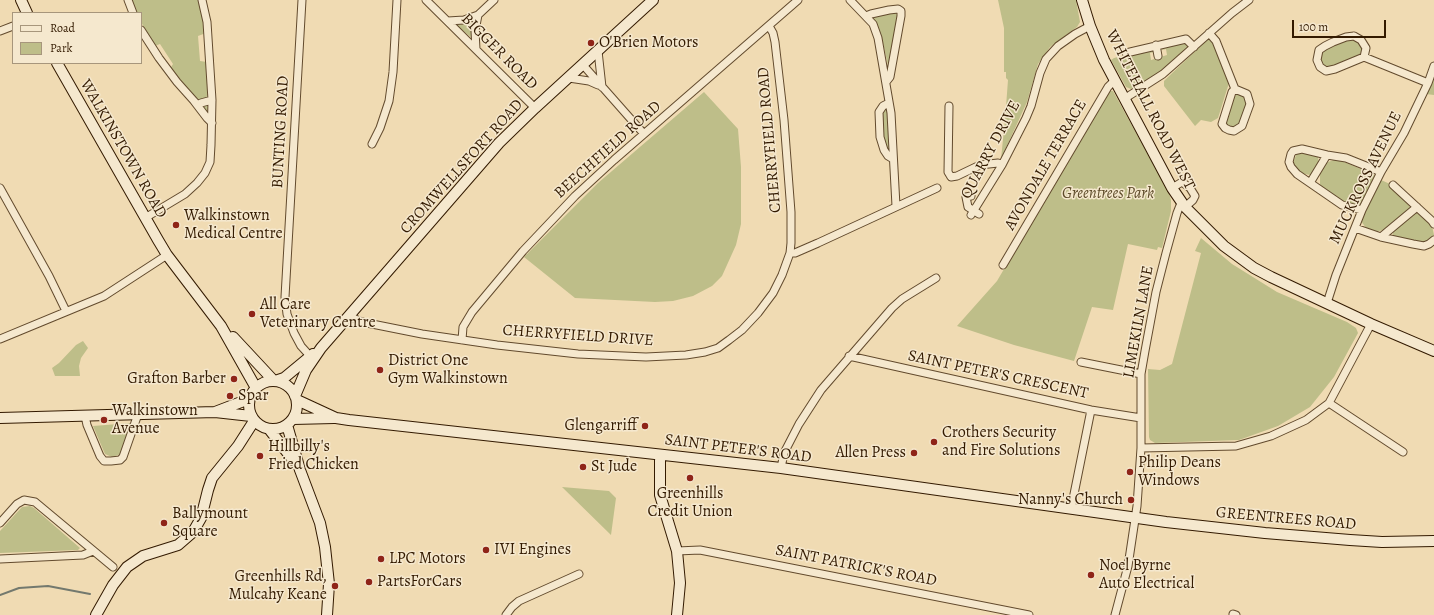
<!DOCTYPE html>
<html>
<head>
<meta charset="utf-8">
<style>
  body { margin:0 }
  #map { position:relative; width:1434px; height:615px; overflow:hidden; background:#f0dbb3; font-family:Alegreya,serif }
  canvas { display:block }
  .legend { position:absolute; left:12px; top:12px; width:130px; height:52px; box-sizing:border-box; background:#f5e8ce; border:1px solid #a7967c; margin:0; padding:5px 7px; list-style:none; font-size:12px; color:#331a00 }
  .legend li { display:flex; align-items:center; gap:8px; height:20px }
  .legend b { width:20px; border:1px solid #a7967c }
  .scale { position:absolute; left:1292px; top:20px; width:94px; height:18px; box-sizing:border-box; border:2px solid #331a00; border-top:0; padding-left:5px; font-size:12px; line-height:14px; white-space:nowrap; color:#331a00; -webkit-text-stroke:3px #f5e8ce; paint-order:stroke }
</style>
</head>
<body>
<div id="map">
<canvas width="1434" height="615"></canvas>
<ul class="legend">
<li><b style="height:5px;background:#f5e8ce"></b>Road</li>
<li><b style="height:11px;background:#bebe89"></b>Park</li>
</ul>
<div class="scale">100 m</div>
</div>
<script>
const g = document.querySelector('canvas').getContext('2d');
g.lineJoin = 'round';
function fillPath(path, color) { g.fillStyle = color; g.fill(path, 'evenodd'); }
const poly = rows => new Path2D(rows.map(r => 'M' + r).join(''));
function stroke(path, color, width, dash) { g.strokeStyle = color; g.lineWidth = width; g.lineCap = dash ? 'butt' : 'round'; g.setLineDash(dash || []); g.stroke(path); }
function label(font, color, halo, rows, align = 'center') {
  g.font = font + ' Alegreya,serif'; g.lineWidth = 3; g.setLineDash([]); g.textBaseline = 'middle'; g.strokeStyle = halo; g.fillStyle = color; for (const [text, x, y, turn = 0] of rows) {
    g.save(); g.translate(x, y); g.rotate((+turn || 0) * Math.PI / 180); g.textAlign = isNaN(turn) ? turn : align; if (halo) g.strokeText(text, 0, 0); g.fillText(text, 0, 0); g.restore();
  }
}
fillPath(poly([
  [131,0,198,0,206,33,198,36,200,61,207,62,208,115,170,69,173,64,160,44,155,46,141,22,141,13,135,13],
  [998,0,1076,0,1080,22,1077,27,1050,47,1038,64,1027,102,1001,159,1005,120,1008,80,1006,78,1006,72,1004,72,1004,28],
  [892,13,896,13,899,19,889,70,883,43,876,22,873,18,873,17],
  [471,23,472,38,456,25],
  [1351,39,1358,41,1363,48,1359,56,1331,68,1324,66,1321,62,1320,55,1322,51],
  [1207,40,1212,40,1229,83,1218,118,1211,122,1201,120,1195,126,1164,86,1164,81,1168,77],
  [1184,43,1188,46,1187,49,1162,71,1136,87,1131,89,1126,87,1111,60,1114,58,1151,49,1154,52,1150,53,1151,60,1167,55,1166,49,1162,50,1163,47],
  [1434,73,1434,95,1426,94],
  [1109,91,1113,91,1169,193,1171,200,1171,211,1162,248,1158,247,1157,250,1128,244,1113,310,1092,307,1074,361,1014,345,957,326,997,281,1106,95],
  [704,92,738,129,741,167,741,224,736,245,722,276,712,286,693,296,673,301,655,302,575,298,524,257,598,183],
  [1237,94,1239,94,1245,97,1247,106,1240,124,1235,128,1227,127,1225,123,1234,97],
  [887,108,889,152,887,152,884,141,881,115,884,109],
  [1305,152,1318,157,1319,165,1310,175,1300,173,1294,167,1293,163,1296,155,1298,153],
  [1337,159,1375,175,1361,205,1342,202,1320,186,1320,173,1324,166,1328,162],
  [1381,180,1390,184,1393,190,1409,205,1410,207,1408,211,1384,230,1374,232,1366,228,1361,221],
  [1416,213,1422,215,1432,226,1434,235,1432,239,1429,242,1421,243,1395,237,1393,235,1393,231,1413,214],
  [1201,238,1232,264,1277,292,1347,322,1356,328,1358,333,1334,377,1310,407,1278,426,1239,440,1155,443,1150,440,1149,437,1148,369,1160,370,1172,364,1201,253,1195,251],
  [83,341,88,348,81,358,79,366,80,376,55,376,52,368,59,363,76,345],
  [131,423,121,454,112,457,105,454,93,426],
  [562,487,609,491,616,498,611,535],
  [30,506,34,508,80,548,78,550,0,553,0,531,22,507]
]), '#bebe89');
stroke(poly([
  [0,595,19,588,48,586,90,594]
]), '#73796e', 2);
const street = poly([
  [128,0,133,13],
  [302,0,285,297,287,314,294,333,301,346,310,356],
  [426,0,535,108],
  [850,0,873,24,878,38,891,113,896,206],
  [866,16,871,14,889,10,898,9,901,11,901,16,890,77,886,82],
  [448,21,464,20,478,15],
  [769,26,773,33,775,42,784,120,791,212,791,243,790,253],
  [141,30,159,58,177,82,194,101,207,118,212,123],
  [0,31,13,26],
  [1209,33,1216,41,1235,89],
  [1354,36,1361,40,1366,48,1364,57,1335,69,1326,71,1320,67,1317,60,1319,50,1325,46,1333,42,1346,37,1354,36],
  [1156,45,1158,56],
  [476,49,475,31,478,15,494,0],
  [598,51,602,87],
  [1126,53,1186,39,1194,47],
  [1364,57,1428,83],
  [583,65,644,134],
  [569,78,589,81,598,85],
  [1235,89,1247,94,1250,104,1242,126,1234,131,1229,130,1225,128,1222,124,1232,92,1235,89],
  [1124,99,1163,74,1232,13,1249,0],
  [889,103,883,106,879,112,880,137,884,150,888,156,893,159],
  [197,105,201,103,212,100],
  [949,106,948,172,951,177,957,176,980,165,998,163,1002,165],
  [372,144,380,128,389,101,393,72,397,0],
  [1310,183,1327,155],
  [1393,185,1432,221,1434,224],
  [0,188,49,276,66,311],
  [1172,188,1182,182,1190,188,1195,196,1193,200,1185,207],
  [971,196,966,197,968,207,979,214],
  [1362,210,1342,205,1297,174,1291,167,1289,162,1291,154,1293,151,1302,149,1327,155,1346,158,1381,172],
  [971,215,1002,165,1026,118,1031,106,1040,73,1046,59,1058,46,1075,34,1090,26],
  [145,218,185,194,197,183,205,173,210,162,211,145,212,100,207,22,202,0],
  [1355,228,1381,237,1413,244,1424,246,1429,244,1434,240],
  [1381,237,1417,207],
  [1003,265,1108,87,1114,81],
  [1327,303,1336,275,1362,210,1381,172,1404,133,1428,83,1434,66],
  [349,315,353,318,362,322,422,334,497,345,578,354,646,357,686,355,705,352,718,348,729,340,742,330,758,313,773,293,782,275,790,253,795,253,818,243,937,188],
  [0,339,104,296,167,255],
  [462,340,463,327,472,312,523,251,575,196,614,160,798,0],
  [849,356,1091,410,1141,418],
  [1081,362,1141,374],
  [1329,403,1403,452],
  [85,416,87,425,100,456,104,461,111,461,120,460,123,457,138,414],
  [1141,448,1236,446,1271,436,1306,420,1329,403,1371,324],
  [781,468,784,453,799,424,821,390,892,308,902,299,936,278],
  [1071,509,1091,410],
  [0,523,17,504,24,500,35,502,113,567],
  [677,551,700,550,1029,615],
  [0,559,83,555,93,551],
  [1233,614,1236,615],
  [506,615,512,607,519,601,579,574],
  [1115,615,1128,566,1137,506,1141,448,1141,374,1145,351,1156,292,1166,253,1177,213,1181,203]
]);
const secondary = poly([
  [21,0,27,13],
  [1082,0,1090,26,1104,60,1172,188,1185,207,1224,246,1254,268,1271,277,1371,324,1434,351],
  [57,63,158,240,167,255,221,326,256,388],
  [233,337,274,381],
  '249 405a24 24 0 1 1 48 0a24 24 0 1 1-48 0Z',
  [275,381,284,378,313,354],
  [295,396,306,370,321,348,499,143,535,108,653,0],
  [297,400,336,418,349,420,781,468,1166,522,1265,533,1350,540,1382,542,1434,541],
  [215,412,249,399],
  [0,418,215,412,251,416],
  [293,419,334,418],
  [287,425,300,470,320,523,325,547,329,584,327,615],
  [269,429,293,460],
  [660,455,660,495,677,551,680,583,677,615],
  [96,615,113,585,127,567,143,556,178,545,193,532,201,518,208,490,212,478,238,446,254,421]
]);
stroke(street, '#624a2d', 9);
stroke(secondary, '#331a00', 12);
stroke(street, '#f5e8ce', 7);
stroke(secondary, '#f5e8ce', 10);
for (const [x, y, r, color] of [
  [591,43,4,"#8f2418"],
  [176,225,4,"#8f2418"],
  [252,314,4,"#8f2418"],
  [380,370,4,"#8f2418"],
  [234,379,4,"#8f2418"],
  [230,396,4,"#8f2418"],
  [104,420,4,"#8f2418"],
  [645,426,4,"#8f2418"],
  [934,442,4,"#8f2418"],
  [914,453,4,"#8f2418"],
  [260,456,4,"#8f2418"],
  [583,467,4,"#8f2418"],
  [1130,472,4,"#8f2418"],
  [690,478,4,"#8f2418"],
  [1131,500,4,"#8f2418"],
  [164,523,4,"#8f2418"],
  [486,550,4,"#8f2418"],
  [381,559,4,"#8f2418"],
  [1091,575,4,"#8f2418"],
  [369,582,4,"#8f2418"],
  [335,586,4,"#8f2418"]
]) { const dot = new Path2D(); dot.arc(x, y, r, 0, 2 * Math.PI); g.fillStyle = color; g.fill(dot); stroke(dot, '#f5e8ce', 1.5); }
label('16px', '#331a00', '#f5e8ce', [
  ["O'Brien Motors",599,43],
  ["Walkinstown",184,216],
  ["Medical Centre",184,234],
  ["All Care",260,305],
  ["Veterinary Centre",260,323],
  ["District One",388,361],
  ["Gym Walkinstown",388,379],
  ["Grafton Barber",226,379,"right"],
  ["Spar",238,396],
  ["Walkinstown",112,411],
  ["Avenue",112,429],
  ["Glengarriff",637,426,"right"],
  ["Crothers Security",942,433],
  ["and Fire Solutions",942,451],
  ["Hillbilly's",268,447],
  ["Fried Chicken",268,465],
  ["Allen Press",906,453,"right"],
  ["Philip Deans",1138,463],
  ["Windows",1138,481],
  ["St Jude",591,467],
  ["Greenhills",690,494,"center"],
  ["Credit Union",690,512,"center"],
  ["Nanny's Church",1123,500,"right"],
  ["Ballymount",172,514],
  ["Square",172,532],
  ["IVI Engines",494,550],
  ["LPC Motors",389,559],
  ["Noel Byrne",1099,566],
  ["Auto Electrical",1099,584],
  ["Greenhills Rd,",327,577,"right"],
  ["Mulcahy Keane",327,595,"right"],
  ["PartsForCars",377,582]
], 'left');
label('16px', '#331a00', '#f5e8ce', [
  ["BIGGER ROAD",499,52,45],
  ["WHITEHALL ROAD WEST",1150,110,63],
  ["BUNTING ROAD",281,132,-87],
  ["CHERRYFIELD ROAD",770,140,-95],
  ["WALKINSTOWN ROAD",123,149,60],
  ["BEECHFIELD ROAD",608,150,-42],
  ["QUARRY DRIVE",991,150,-62],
  ["AVONDALE TERRACE",1046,165,-60],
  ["CROMWELLSFORT ROAD",462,167,-48],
  ["MUCKROSS AVENUE",1366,178,-64],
  ["LIMEKILN LANE",1139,322,-80],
  ["CHERRYFIELD DRIVE",578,336,4],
  ["SAINT PETER'S CRESCENT",998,375,12],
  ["SAINT PETER'S ROAD",738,449,7],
  ["GREENTREES ROAD",1286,519,5],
  ["SAINT PATRICK'S ROAD",856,566,11]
]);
label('italic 16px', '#5d4b29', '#f5e8ce', [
  ["Greentrees Park",1108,194]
]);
</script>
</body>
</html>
